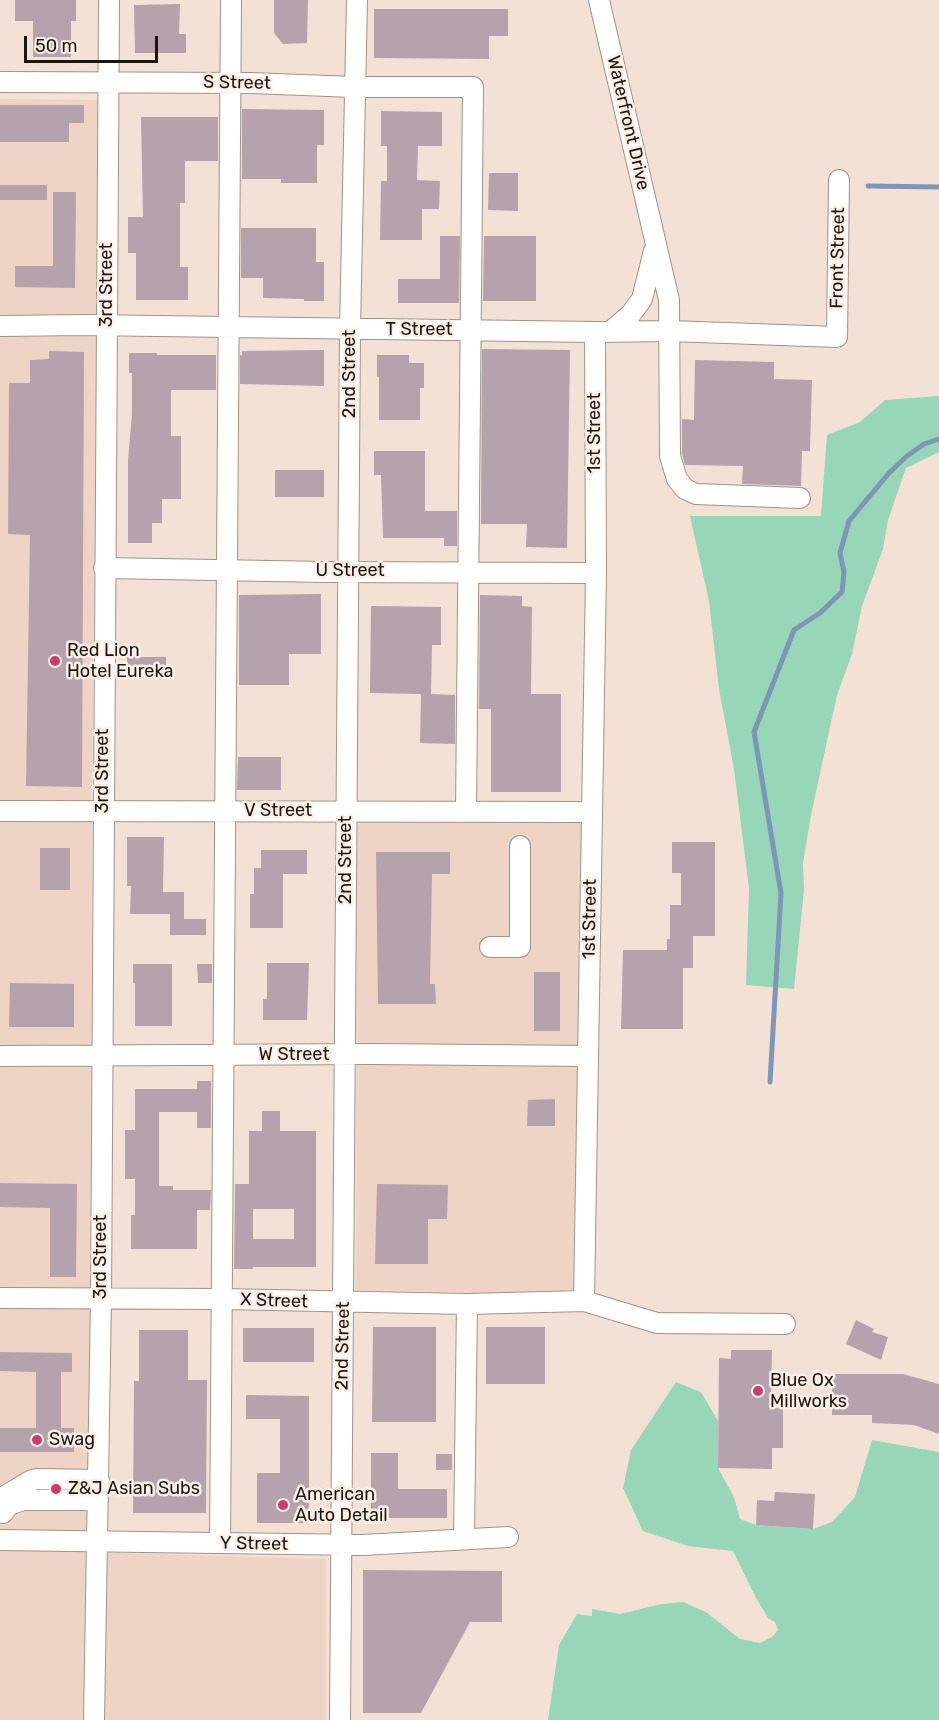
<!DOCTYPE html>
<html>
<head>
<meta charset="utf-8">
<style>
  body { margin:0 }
  #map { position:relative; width:939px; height:1720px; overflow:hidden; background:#f3e1d6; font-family:Rubik,sans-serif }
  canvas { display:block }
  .scale { position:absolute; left:24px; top:36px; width:134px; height:27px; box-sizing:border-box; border:3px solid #1c1612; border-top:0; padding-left:8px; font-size:18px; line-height:21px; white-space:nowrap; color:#1c1612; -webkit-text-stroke:4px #feefe6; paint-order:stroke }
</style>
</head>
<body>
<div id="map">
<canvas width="939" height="1720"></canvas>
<div class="scale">50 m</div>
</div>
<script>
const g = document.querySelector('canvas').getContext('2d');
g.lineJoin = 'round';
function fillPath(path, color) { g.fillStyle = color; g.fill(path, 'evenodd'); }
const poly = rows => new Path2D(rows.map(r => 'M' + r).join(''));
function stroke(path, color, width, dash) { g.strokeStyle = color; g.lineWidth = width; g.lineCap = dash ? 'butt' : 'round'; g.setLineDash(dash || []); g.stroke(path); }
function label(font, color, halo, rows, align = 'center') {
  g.font = font + ' Rubik,sans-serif'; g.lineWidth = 5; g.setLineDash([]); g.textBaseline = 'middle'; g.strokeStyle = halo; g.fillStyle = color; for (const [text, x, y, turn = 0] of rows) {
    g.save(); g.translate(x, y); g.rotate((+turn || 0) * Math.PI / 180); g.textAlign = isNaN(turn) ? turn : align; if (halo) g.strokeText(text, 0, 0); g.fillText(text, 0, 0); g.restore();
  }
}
fillPath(poly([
  [0,99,99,100,92,801,89,1535,0,1534],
  [357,816,581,822,577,1295,356,1290],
  [0,1545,78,1546,83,1552,326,1559,326,1720,0,1720]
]), '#edd4c4');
fillPath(poly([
  [939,396,939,452,906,468,888,520,883,549,862,606,852,654,837,695,811,815,803,863,804,890,794,989,746,985,749,888,734,769,719,689,709,601,690,516,821,516,827,435,860,422,885,400],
  [676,1382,701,1392,718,1421,718,1468,734,1497,740,1519,756,1525,813,1529,832,1522,855,1497,872,1440,939,1452,939,1720,548,1720,559,1645,577,1614,592,1616,592,1609,620,1614,662,1604,683,1602,706,1612,740,1639,760,1643,772,1637,778,1630,775,1622,768,1618,755,1596,733,1551,688,1546,643,1531,623,1488,631,1450]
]), '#98d6b8');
stroke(poly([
  [868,186,939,187],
  [770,1082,781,893,754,732,794,630,820,613,842,592,844,572,840,553,849,521,889,473,907,456,924,444,939,439]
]), '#7d97b7', 5);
fillPath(poly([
  [15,0,76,0,76,21,71,21,71,57,33,57,33,21,15,21],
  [274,0,308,0,307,43,283,44,274,33],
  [180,4,179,34,186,34,186,53,135,53,134,5],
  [374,9,508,9,508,36,489,36,489,59,374,58],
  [0,105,84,105,84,123,69,123,69,142,0,142],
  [242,109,324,110,324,145,317,145,317,183,281,183,281,179,242,179],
  [381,111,442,112,442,146,418,146,417,180,440,181,439,209,422,209,422,240,380,240,381,181,387,181,387,146,381,146],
  [141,117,218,117,218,161,185,161,185,203,180,203,180,267,188,267,188,300,136,300,136,253,128,253,128,217,143,217],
  [489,173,518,173,518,211,488,210],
  [0,185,47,185,47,200,0,200],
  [53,192,76,192,75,288,15,287,15,266,53,266],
  [241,228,316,228,316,262,324,262,324,301,304,301,304,299,263,298,263,278,241,278],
  [440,236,460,236,459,303,398,303,398,279,440,279],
  [484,236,536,236,536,301,483,301],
  [482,349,570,350,567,548,526,547,527,524,481,524],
  [324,350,324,386,240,384,240,355,242,355,242,351],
  [49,351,84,352,82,787,26,786,30,535,8,534,9,383,30,383,30,360,49,359],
  [129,353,157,353,157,355,216,355,216,390,171,390,171,436,181,436,181,499,162,499,162,523,152,523,152,543,128,543,128,460,132,414,132,373,129,373],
  [377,355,409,355,409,363,424,363,424,388,420,388,420,420,379,420,379,377,377,377],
  [695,360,774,362,774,379,812,380,810,451,802,451,801,486,742,484,743,466,685,465,682,454,682,419,694,420],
  [374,451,425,451,425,511,457,511,457,546,444,546,444,538,383,538,381,475,374,475],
  [275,470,324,470,324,497,275,497],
  [321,594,321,654,289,654,289,685,239,685,239,595],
  [480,595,522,596,522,606,532,607,531,694,561,694,561,792,491,792,491,709,479,709],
  [371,606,441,607,441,645,432,645,431,694,455,695,455,744,420,743,421,694,370,693],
  [127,657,166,657,166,677,127,677],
  [238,757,281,757,281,790,237,790],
  [127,837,164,837,163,892,184,892,184,919,206,919,206,935,170,935,170,914,130,914,131,886,127,886],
  [672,842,715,842,715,936,693,936,693,968,683,968,683,1029,621,1029,623,950,667,950,667,939,670,939,670,905,681,905,681,873,672,873],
  [40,848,70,848,70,890,40,890],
  [261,850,307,850,307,874,283,874,283,928,250,928,250,894,254,894,254,868,261,868],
  [376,852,450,852,450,874,432,874,430,984,435,984,436,1004,378,1004],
  [267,963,309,963,307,1020,263,1020,263,999,267,999],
  [133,964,172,964,172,1026,135,1026,135,983,133,983],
  [197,964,212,964,212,983,198,983],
  [534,972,560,972,560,1031,534,1031],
  [10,983,74,984,74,1027,9,1027],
  [197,1081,211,1081,211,1128,197,1128,197,1112,159,1112,159,1186,173,1186,173,1190,211,1190,210,1210,197,1210,197,1249,131,1249,131,1215,135,1215,135,1179,125,1179,125,1130,135,1130,135,1089,197,1089],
  [555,1099,555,1126,527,1126,528,1100],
  [262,1111,280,1111,280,1131,316,1131,316,1267,253,1267,253,1269,234,1269,235,1184,249,1184,249,1131,262,1131],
  [253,1209,294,1209,294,1239,253,1239],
  [0,1183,77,1184,76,1277,50,1277,50,1208,0,1207],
  [377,1184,448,1185,447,1219,428,1219,428,1264,375,1264],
  [856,1320,874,1329,872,1332,888,1337,881,1360,846,1344],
  [373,1327,436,1327,436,1422,372,1422],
  [486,1327,545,1327,545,1384,486,1384],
  [243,1328,314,1328,314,1362,243,1362],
  [139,1330,188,1330,188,1380,207,1380,206,1513,133,1513,134,1381,139,1381],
  [731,1350,772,1350,771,1408,783,1408,783,1448,772,1448,772,1469,718,1468,719,1358,731,1359],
  [0,1352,72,1353,72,1372,61,1372,61,1428,74,1428,74,1452,0,1452,0,1428,36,1428,36,1372,0,1371],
  [832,1374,903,1374,939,1384,939,1434,914,1425,872,1423,872,1415,832,1415],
  [246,1395,309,1396,309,1523,257,1523,257,1473,280,1473,280,1419,246,1419],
  [371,1453,398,1453,398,1489,447,1489,447,1518,371,1518],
  [436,1454,452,1454,452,1470,436,1470],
  [775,1492,815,1494,813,1529,756,1525,757,1500,774,1501],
  [363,1570,502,1571,502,1622,470,1622,421,1713,363,1713]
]), '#b5a2ad');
const minor = poly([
  [599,0,669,300,670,456,677,479,685,489,696,494,800,498],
  [0,82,251,83,354,87,473,87,466,811],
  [0,326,84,325,595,332,670,331,837,337,839,180],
  [595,332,596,573,584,1301,657,1323,785,1324],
  [610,332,631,314,642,299,654,251],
  [104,568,326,572,596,573],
  [0,811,592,812],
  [490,947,520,947,520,846],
  [0,1056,373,1054,588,1056],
  [0,1298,223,1299,467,1304,584,1301],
  [0,1499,30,1481,36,1479,99,1480],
  [3,1513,9,1505,23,1500,98,1500],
  [464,1538,467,1304],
  [0,1540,363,1545,508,1537],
  [220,1543,231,0],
  [94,1720,101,1300,109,0],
  [340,1720,350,329,357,0]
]);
stroke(minor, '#a39287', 22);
stroke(minor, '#fff', 20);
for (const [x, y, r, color] of [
  [55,661,6,"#ca3d6c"],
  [758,1391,6,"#ca3d6c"],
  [37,1440,6,"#ca3d6c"],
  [56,1489,6,"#ca3d6c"],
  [283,1505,6,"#ca3d6c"]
]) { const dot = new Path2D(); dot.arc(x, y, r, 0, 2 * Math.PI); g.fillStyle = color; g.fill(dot); stroke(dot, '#feefe6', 2); }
label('18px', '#1c1612', '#feefe6', [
  ["S Street",237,83,1],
  ["Waterfront Drive",628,123,77],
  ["Front Street",838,258,-89],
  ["3rd Street",107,285,-90],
  ["T Street",419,330],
  ["2nd Street",350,374,-90],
  ["1st Street",595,433,-90],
  ["U Street",350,571],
  ["3rd Street",103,771,-90],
  ["V Street",278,811],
  ["2nd Street",346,860,-90],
  ["1st Street",590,919,-89],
  ["W Street",294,1055],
  ["3rd Street",101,1257,-90],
  ["X Street",274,1301,2],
  ["2nd Street",343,1346,-89],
  ["Y Street",254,1544,1]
]);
label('18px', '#1c1612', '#feefe6', [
  ["Red Lion",67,651],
  ["Hotel Eureka",67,672],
  ["Blue Ox",770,1381],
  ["Millworks",770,1402],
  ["Swag",49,1440],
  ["Z&J Asian Subs",68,1489],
  ["American",295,1495],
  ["Auto Detail",295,1516]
], 'left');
</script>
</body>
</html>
